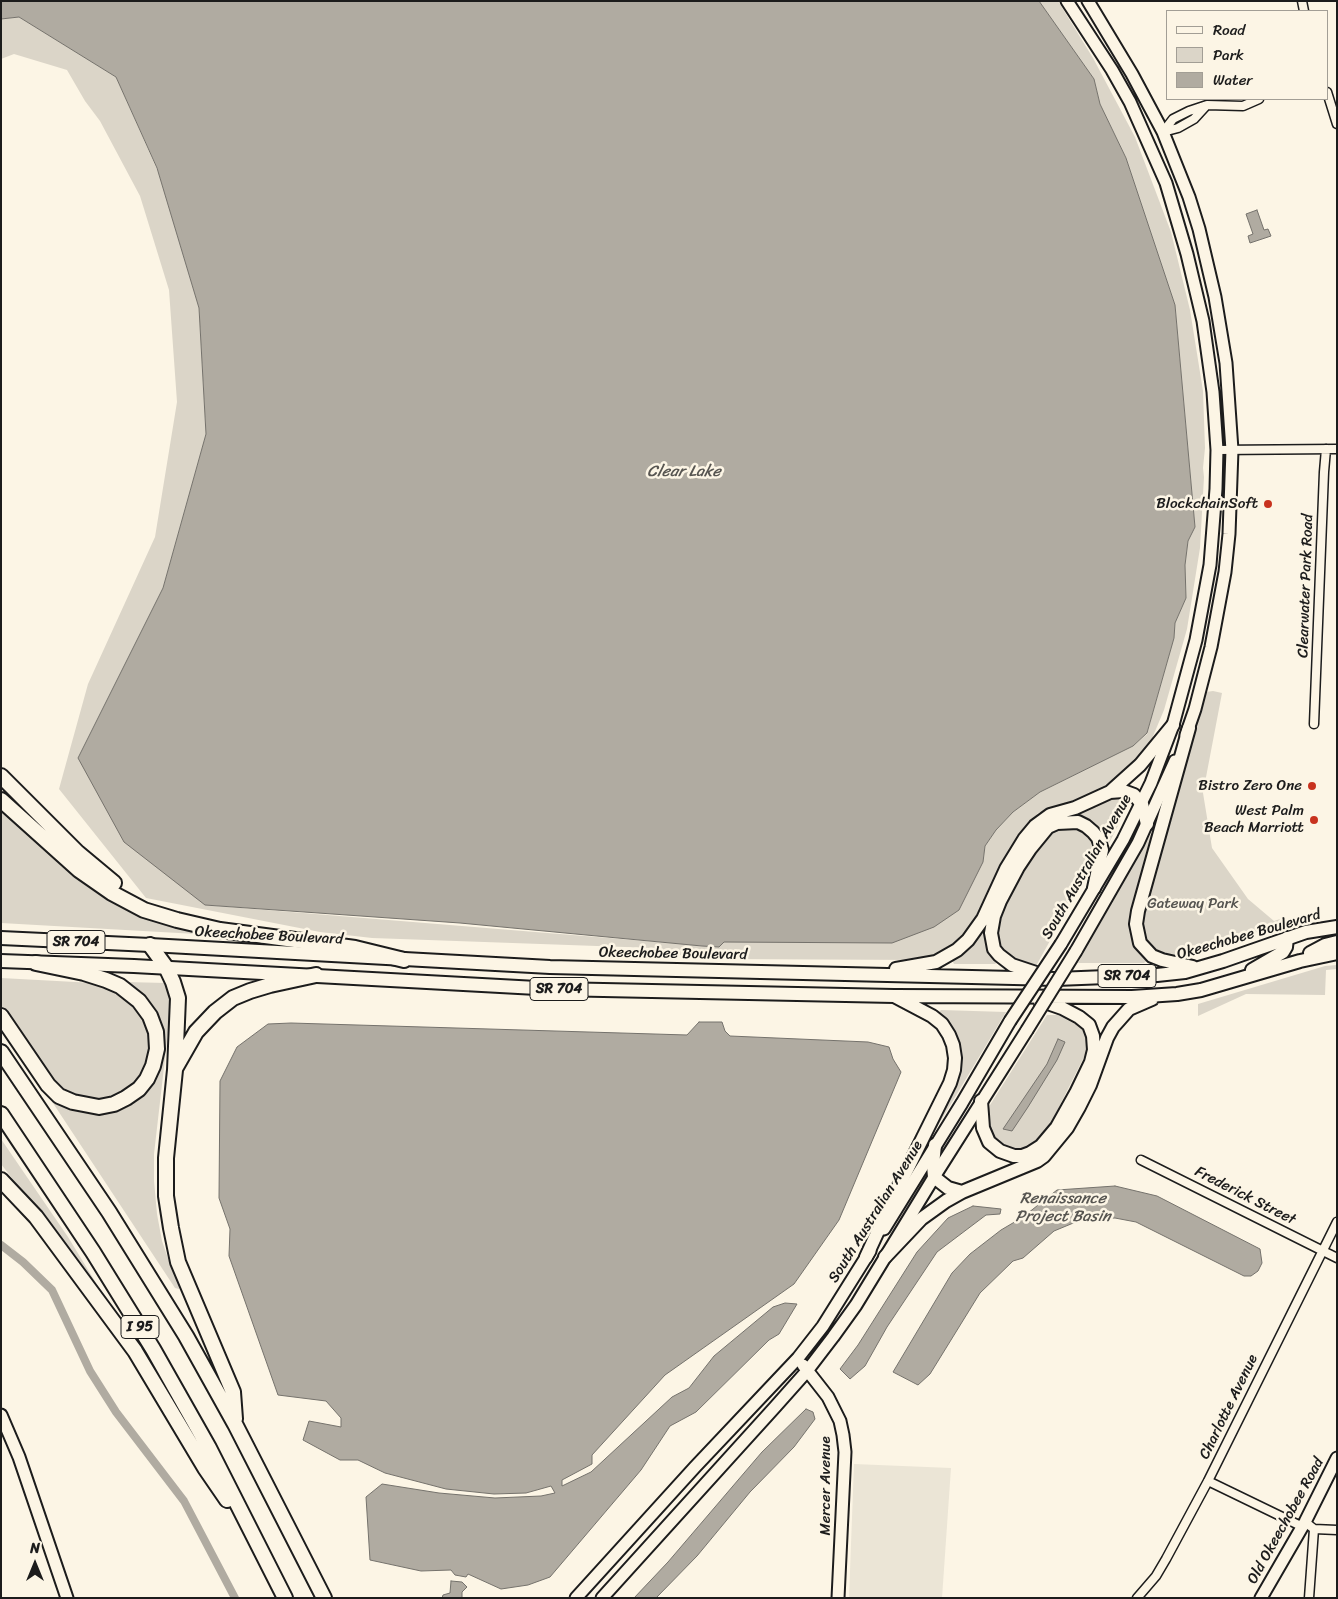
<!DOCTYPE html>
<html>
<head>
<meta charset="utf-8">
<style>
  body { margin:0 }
  #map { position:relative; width:1338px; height:1599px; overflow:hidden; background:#fcf5e5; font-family:Sriracha,sans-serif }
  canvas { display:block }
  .frame { position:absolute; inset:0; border:2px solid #1c1c1c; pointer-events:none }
  .legend { position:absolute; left:1166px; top:10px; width:162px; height:90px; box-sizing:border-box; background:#fcf5e5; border:1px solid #a29e95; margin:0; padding:6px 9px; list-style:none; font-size:15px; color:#1c1c1c }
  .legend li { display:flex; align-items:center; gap:10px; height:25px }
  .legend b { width:25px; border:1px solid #a29e95 }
  .north { position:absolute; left:10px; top:1539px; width:50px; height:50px; -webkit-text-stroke:4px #fcf5e5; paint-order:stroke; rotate:0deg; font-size:14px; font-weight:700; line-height:20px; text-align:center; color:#1c1c1c }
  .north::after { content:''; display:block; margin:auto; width:18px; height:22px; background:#1c1c1c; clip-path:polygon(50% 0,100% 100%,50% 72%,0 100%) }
</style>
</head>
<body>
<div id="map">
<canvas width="1338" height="1599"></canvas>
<div class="frame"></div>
<ul class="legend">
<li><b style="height:6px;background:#fcf5e5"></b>Road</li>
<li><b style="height:14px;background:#dbd5c8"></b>Park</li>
<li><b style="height:14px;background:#b0aba1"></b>Water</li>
</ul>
<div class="north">N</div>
</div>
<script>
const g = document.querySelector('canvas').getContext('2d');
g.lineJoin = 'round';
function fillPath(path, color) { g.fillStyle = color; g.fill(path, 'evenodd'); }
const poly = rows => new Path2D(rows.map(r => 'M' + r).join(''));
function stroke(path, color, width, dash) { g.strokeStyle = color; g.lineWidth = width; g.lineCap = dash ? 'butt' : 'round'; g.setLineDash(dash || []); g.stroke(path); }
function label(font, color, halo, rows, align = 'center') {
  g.font = font + ' Sriracha,sans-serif'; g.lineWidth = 5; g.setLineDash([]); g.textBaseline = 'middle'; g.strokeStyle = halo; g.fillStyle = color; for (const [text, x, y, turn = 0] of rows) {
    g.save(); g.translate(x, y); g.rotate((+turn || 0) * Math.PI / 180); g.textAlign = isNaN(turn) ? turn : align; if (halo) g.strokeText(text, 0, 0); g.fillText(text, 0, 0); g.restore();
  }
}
fillPath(poly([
  [854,1464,951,1468,942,1598,849,1598]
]), '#ebe5d6');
fillPath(poly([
  [1039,1,1058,1,1093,58,1135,137,1171,232,1190,310,1203,391,1205,448,1203,468,1204,477,1200,548,1187,629,1164,710,1148,748,1127,770,1098,790,1073,802,1038,813,1017,839,971,925,959,939,943,950,921,960,725,959,666,954,653,948,372,938,320,932,146,898,59,789,88,684,155,537,177,402,169,290,140,196,100,121,85,101,67,70,14,54,1,59,1,19,19,17,116,77,159,174,199,308,206,434,163,588,78,758,205,905,719,947,724,942,983,862,985,846,996,830,1013,812,1040,792,1133,746,1147,734,1174,638,1175,623,1186,598,1185,565,1188,541,1195,526,1175,305,1126,158,1100,104,1094,79],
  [1213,691,1222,693,1203,793,1212,848,1248,899,1274,921,1280,919,1276,925,1246,936,1186,956,1170,956,1155,952,1145,944,1140,929,1141,914,1206,692],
  [1111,796,1125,796,1130,799,1128,806,1107,847,1102,832,1096,824,1069,815],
  [1,808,84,877,214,935,1,923],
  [1073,826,1087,833,1095,845,1098,850,1094,851,1092,865,1036,966,1013,961,1014,957,1009,955,1007,957,996,942,995,927,1011,891,1038,846,1054,830],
  [1155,827,1132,918,1132,937,1140,951,1149,959,1144,963,1078,963],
  [986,922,986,942,998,961,995,964,954,964,952,960,971,946,980,934],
  [1337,965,1337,969,1326,970,1325,995,1246,994,1198,1016,1198,1004,1325,966],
  [1,978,94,983,127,995,148,1022,152,1057,136,1085,105,1102,77,1099,56,1086,1,1005],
  [125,982,166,983,171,995,170,1015,154,1154,154,1181,157,1214,162,1241,171,1267,180,1285,179,1289,175,1288,45,1091,119,1105,161,1050],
  [941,1010,1006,1012,918,1159,954,1085,961,1060,957,1033,947,1019,939,1012],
  [1047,1015,1058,1015,1075,1024,1079,1023,1086,1035,1086,1053,1048,1129,1032,1146,1021,1150,1010,1150,997,1144,989,1136,986,1120,990,1105],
  [1,1139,68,1237,104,1296,1,1164]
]), '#dbd5c8');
const water = poly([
  [1,1,1039,1,1094,79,1100,104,1126,158,1175,305,1195,527,1188,541,1185,565,1186,598,1175,623,1174,638,1147,733,1133,746,1040,792,1013,812,996,830,985,846,983,862,959,910,934,927,892,943,724,942,719,947,702,946,460,923,205,905,124,842,78,758,163,588,206,434,199,308,157,168,116,77,19,17,1,19,1,1],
  [1257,210,1264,230,1268,229,1271,236,1250,243,1248,236,1253,234,1246,214,1257,210],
  [699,1022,722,1022,725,1031,730,1036,868,1042,889,1047,893,1059,901,1072,839,1220,794,1284,665,1375,592,1455,592,1464,562,1480,562,1486,591,1472,672,1397,689,1388,714,1356,773,1307,785,1303,797,1304,779,1334,769,1340,696,1412,670,1426,641,1470,550,1577,528,1585,501,1589,468,1574,466,1577,455,1575,451,1570,421,1571,370,1560,366,1497,382,1484,439,1493,495,1498,541,1496,555,1493,551,1486,526,1493,494,1494,446,1489,385,1473,358,1460,340,1460,303,1440,309,1421,341,1427,341,1418,326,1401,278,1395,229,1256,230,1229,219,1198,220,1081,237,1047,268,1024,291,1023,687,1035,699,1022],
  [1058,1039,1065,1042,1057,1060,1028,1107,1012,1131,1003,1129,1047,1064,1058,1039],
  [1115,1186,1157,1196,1260,1249,1262,1263,1258,1271,1251,1276,1244,1276,1136,1222,1115,1218,1083,1219,1054,1231,1023,1258,1013,1261,980,1293,930,1374,918,1385,893,1372,952,1273,970,1254,1001,1230,1023,1217,1057,1190,1115,1186],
  [973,1206,1001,1209,1000,1214,986,1215,937,1252,887,1327,865,1366,850,1379,840,1369,858,1345,917,1252,948,1218,973,1206],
  [806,1409,813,1412,815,1419,794,1447,750,1492,697,1556,656,1598,634,1598,668,1562,762,1452,806,1409],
  [451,1581,462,1582,467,1587,462,1592,462,1598,442,1598,443,1595,450,1593,451,1581]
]);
fillPath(water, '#b0aba1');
stroke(water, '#75726c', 1);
stroke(poly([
  [1,1245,23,1262,52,1290,90,1371,116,1412,184,1501,235,1598]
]), '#b0aba1', 8);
const street = poly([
  [1302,1,1304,11],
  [1327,92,1337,124],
  [1163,132,1173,119,1189,111,1207,105,1243,106,1259,99],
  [1163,132,1178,128,1194,119,1205,107],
  [1217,450,1337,449],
  [1314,724,1324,472,1326,449],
  [1141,1160,1337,1258],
  [1208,1481,1303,1527],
  [1305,1522,1314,1529,1309,1598],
  [1314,1529,1337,1530],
  [1137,1598,1156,1576,1166,1559,1208,1481,1337,1222]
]);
const secondary = poly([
  [1088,1,1132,74,1163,132,1189,197,1199,229,1215,297,1226,363,1232,450,1229,534,1225,572,1211,647,1195,709,1186,735],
  [1061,944,1123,840,1151,783,1173,725,1196,640,1210,565,1216,489,1217,450,1213,392,1203,321,1187,254,1166,183,1130,102,1112,70,1067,1],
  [1076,951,1138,843,1175,761],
  [884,1229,962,1103,1010,1021],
  [803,1365,828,1397,840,1421,843,1435,845,1452,838,1598],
  [1,1415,19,1457,67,1598],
  [576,1598,695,1467,798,1358,823,1326,870,1251],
  [602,1598,775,1407,807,1371,833,1337,856,1305,934,1177,1027,1030],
  [1261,1598,1305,1522,1337,1458]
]);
const primary = poly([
  [1189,728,1138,911,1136,924,1140,943,1152,956,1162,960,1193,967],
  [1110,792,1123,791,1134,795,1142,804,1147,824],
  [1,938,150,945,550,967,1056,979,1157,975,1185,972,1223,961,1306,932,1337,927],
  [1310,953,1325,945,1337,942],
  [1,961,134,966,555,989,894,996,1132,997,1177,994,1201,990,1300,961,1337,953],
  [896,969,936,962,957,950,968,940,983,919,1006,869,1025,838,1035,826,1050,815,1075,808,1110,792,1140,765,1173,725],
  [1252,970,1283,952,1286,947,1287,938],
  [1039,974,1012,965,999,955,994,949,991,933,994,916,1000,901,1018,867,1030,849,1048,827,1057,823,1078,822,1086,826,1093,832,1098,838,1102,850,1094,888],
  [981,1101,983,1128,989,1142,1000,1151,1014,1156,1022,1156,1030,1153,1041,1146,1057,1127,1076,1093,1091,1062,1094,1050,1093,1036,1089,1025,1079,1017,1062,1008,1039,1000],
  [935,1145,933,1165,934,1177,948,1188,962,1192],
  [866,1257,896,1192,950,1083,954,1070,955,1058,953,1045,949,1035,942,1024,932,1016,896,997],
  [885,1257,921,1219,946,1201,962,1192,1037,1161,1044,1156,1067,1128,1079,1107,1090,1085,1107,1038,1113,1027,1129,1009,1152,999]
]);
const highway = poly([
  [1,776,78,853,114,883],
  [1,800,79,870,112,893,144,910,177,920,220,930,355,948,404,960],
  [150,945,166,967,173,982,178,998,175,1070,166,1158,166,1196,171,1228,178,1262,233,1392,235,1419],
  [1,1016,48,1085,59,1096,73,1102,99,1107,114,1104,126,1098,139,1089,147,1079,153,1066,157,1049,156,1032,150,1016,139,1001,120,986,106,980,84,973,36,963],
  [1,1052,109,1212,186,1336,235,1424,324,1598],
  [176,1067,196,1032,215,1012,233,998,250,991,270,985,316,975],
  [1,1114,93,1252,153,1349,209,1448,285,1598],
  [1,1180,36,1217,135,1351,205,1468,227,1500]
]);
stroke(street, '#1c1c1c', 11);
stroke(secondary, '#1c1c1c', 15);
stroke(primary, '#1c1c1c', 16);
stroke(highway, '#1c1c1c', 18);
stroke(street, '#fcf5e5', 8);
stroke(secondary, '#fcf5e5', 11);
stroke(primary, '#fcf5e5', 12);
stroke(highway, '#fcf5e5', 14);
const secondaryBridge = poly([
  [1010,1021,1061,944],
  [1027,1030,1076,951]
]);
stroke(secondaryBridge, '#1c1c1c', 15, []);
stroke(secondaryBridge, '#fcf5e5', 11);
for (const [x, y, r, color] of [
  [1268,504,5,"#c8321e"],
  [1312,786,5,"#c8321e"],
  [1314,820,5,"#c8321e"]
]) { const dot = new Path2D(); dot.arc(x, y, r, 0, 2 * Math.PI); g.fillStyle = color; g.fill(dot); stroke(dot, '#fcf5e5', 2); }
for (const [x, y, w] of [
  [76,942,58],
  [1127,976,58],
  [559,989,58],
  [140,1327,38]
]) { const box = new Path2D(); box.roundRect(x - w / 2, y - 11.5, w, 23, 4); g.fillStyle = '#fcf5e5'; g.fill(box); stroke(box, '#1c1c1c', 1); }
label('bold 14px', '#1c1c1c', null, [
  ["SR 704",76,942],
  ["SR 704",1127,976],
  ["SR 704",559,989],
  ["I 95",140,1327]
]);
label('15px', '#1c1c1c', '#fcf5e5', [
  ["BlockchainSoft",1258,504],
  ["Bistro Zero One",1302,786],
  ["West Palm",1304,811],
  ["Beach Marriott",1304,828]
], 'right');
label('15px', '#1c1c1c', '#fcf5e5', [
  ["Clearwater Park Road",1306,586,-88],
  ["South Australian Avenue",1087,867,-60],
  ["Okeechobee Boulevard",1249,935,-16],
  ["Okeechobee Boulevard",269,936,3],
  ["Okeechobee Boulevard",673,954,1],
  ["Frederick Street",1245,1196,27],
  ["South Australian Avenue",876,1212,-58],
  ["Charlotte Avenue",1229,1407,-64],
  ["Mercer Avenue",826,1486,-90],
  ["Old Okeechobee Road",1286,1521,-61]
]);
label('15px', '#555450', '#fcf5e5', [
  ["Gateway Park",1193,904]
]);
label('italic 16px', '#575551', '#fcf5e5', [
  ["Clear Lake",684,472],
  ["Renaissance",1063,1199],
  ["Project Basin",1063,1217]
]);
</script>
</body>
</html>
